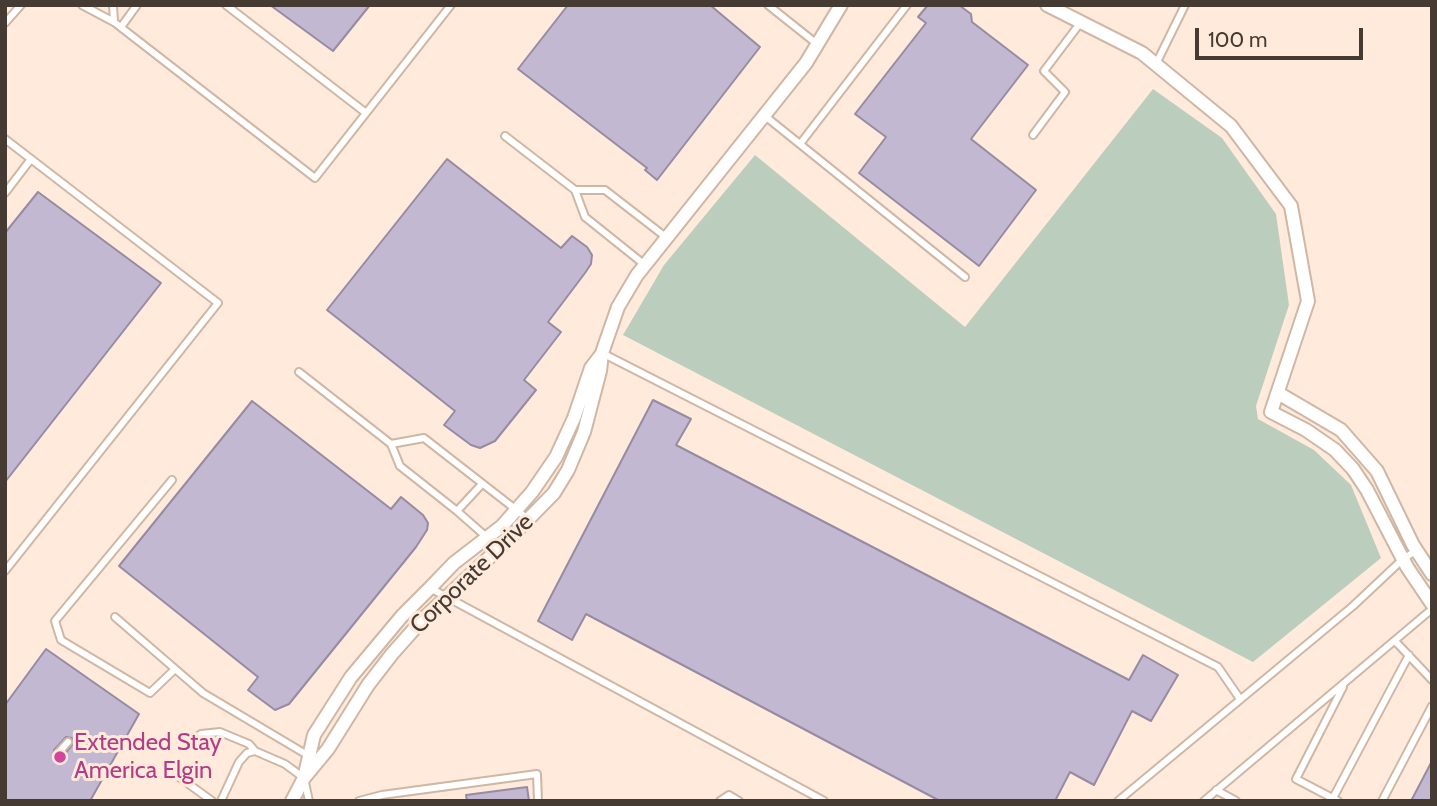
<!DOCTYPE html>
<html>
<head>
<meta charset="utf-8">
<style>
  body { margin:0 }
  #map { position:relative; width:1437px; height:806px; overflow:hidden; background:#ffeadb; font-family:Cabin,sans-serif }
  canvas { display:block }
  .frame { position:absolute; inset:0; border:7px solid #453b33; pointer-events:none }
  .scale { position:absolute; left:1195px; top:28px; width:168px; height:32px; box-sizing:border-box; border:4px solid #453b33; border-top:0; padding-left:9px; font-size:21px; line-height:24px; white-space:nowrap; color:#453b33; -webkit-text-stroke:5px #ffeadb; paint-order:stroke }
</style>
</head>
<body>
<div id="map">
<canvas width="1437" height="806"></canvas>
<div class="frame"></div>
<div class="scale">100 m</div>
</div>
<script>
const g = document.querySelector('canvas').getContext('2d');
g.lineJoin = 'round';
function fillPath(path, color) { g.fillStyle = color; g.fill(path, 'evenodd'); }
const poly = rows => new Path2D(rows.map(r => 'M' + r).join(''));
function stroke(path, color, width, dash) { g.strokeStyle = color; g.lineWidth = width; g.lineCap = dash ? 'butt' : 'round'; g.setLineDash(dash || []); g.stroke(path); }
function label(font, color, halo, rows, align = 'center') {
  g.font = font + ' Cabin,sans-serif'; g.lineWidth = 6; g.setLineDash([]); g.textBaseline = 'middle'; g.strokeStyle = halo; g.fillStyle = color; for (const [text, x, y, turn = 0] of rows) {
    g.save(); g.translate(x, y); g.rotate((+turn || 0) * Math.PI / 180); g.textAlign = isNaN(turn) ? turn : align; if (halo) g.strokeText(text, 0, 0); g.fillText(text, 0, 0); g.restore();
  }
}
fillPath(poly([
  [1153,89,1222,138,1276,214,1289,305,1256,406,1258,419,1314,450,1351,485,1381,558,1253,662,623,335,664,265,755,155,965,327]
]), '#bbcebd');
const building = poly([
  [270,5,370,5,333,51,270,5],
  [568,5,710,5,760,47,657,180,645,170,647,168,518,69,568,5],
  [928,5,959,5,971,14,972,22,1028,65,971,139,1036,190,979,266,859,173,886,137,855,114,926,23,918,17,928,5],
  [447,159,561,248,572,236,587,247,592,255,591,264,585,273,548,322,561,332,524,380,536,390,495,441,480,448,471,445,444,425,455,411,327,310,447,159],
  [38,192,161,283,5,482,5,233,38,192],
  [653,400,691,419,676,445,1129,680,1143,655,1178,675,1151,721,1132,711,1094,785,1070,772,1055,801,940,801,586,614,572,640,538,621,653,400],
  [252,401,391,509,401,497,423,515,428,523,427,530,416,547,289,704,275,710,248,690,258,677,119,566,252,401],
  [46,649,139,714,90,801,5,801,5,705,46,649],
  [66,737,72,738,73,744,63,756,57,757,54,750,66,737],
  [1432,761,1432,801,1411,801,1432,761],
  [527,787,529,801,467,801,466,795,527,787]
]);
fillPath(building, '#c3b8d1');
stroke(building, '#968ba3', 2);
const lane = poly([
  [82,5,114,22,315,178,451,5],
  [113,5,114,22],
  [226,5,366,113],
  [768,5,817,44],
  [5,23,21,5],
  [121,27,137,5],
  [1156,64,1185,5],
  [765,116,965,277],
  [1033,135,1065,92,1044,71,1081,22],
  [505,136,575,190,585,217,645,265],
  [5,139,218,303,5,571],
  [800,144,907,5],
  [575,190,605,190,667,238],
  [5,193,31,159],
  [602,353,1218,667,1240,699],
  [299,372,391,444,424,438,528,519],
  [391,444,400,466,457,511,499,548],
  [172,480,55,621,61,640,150,693,175,669],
  [457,511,482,484],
  [430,588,824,801],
  [115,617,203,693,309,756],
  [1395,641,1432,680],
  [194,739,201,734,220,732,249,744,255,751],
  [59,752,68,742],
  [175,774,212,801],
  [1216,790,1236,801],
  [1333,798,1409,655],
  [221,801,239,762,247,753,255,751,285,764,304,778,309,801],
  [359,801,382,795,537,774,538,801],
  [720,801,729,795,739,801],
  [1118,801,1353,606,1403,559,1417,550],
  [1204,801,1432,609],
  [1338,801,1296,779,1343,687],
  [1382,801,1432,706]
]);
const street = poly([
  [1047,5,1142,53,1231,126,1291,206,1308,301,1271,412,1306,430,1335,450,1353,469,1367,490,1407,567,1432,604],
  [1278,393,1341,430,1377,471,1413,545,1432,574],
  [304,778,328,749,368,685,392,654,423,619,508,540,554,493,568,470,584,432,600,371,602,353,618,307,637,275,806,63,841,5],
  [292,801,304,778,314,735,351,677,402,616,430,588,454,563,502,526,532,492,556,457,574,418,591,368,601,355]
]);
stroke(lane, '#cfb7a4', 10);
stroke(street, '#cfb7a4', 16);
stroke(lane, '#fff', 6);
stroke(street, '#fff', 12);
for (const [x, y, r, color] of [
  [60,757,7,"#d1479c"]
]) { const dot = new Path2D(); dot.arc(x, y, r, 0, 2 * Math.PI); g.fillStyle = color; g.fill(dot); stroke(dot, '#ffeadb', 2.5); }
label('24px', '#453b33', '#ffeadb', [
  ["Corporate Drive",472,574,-44]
]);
label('24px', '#b23c85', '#ffeadb', [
  ["Extended Stay",74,743],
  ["America Elgin",74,771]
], 'left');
</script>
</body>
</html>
